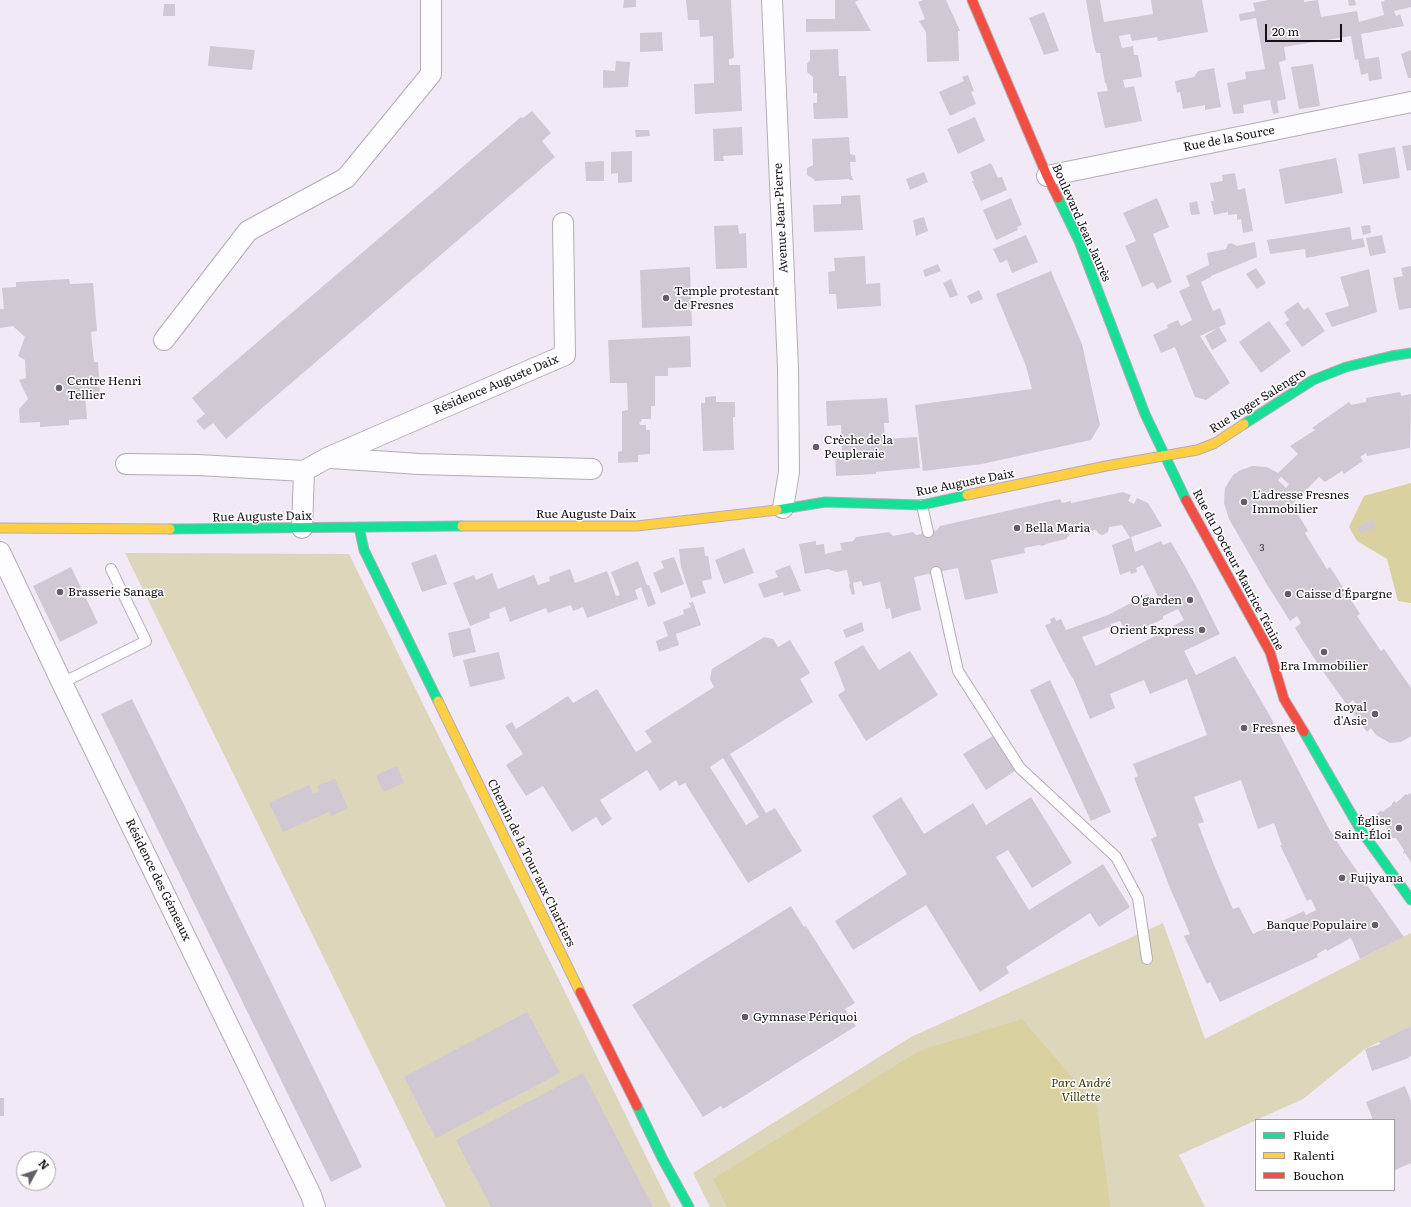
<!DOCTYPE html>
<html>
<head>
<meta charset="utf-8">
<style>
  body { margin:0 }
  #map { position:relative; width:1411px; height:1207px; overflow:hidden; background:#f2e9f6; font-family:Literata,serif }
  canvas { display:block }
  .legend { position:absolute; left:1255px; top:1119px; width:140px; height:72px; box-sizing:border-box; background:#fff; border:1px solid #a2a0a3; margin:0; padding:5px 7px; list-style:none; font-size:12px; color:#161118 }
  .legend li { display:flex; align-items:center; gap:8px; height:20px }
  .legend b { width:20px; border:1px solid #a2a0a3 }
  .north { position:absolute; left:16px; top:1151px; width:40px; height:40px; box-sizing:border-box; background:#fff; border:1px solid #a2a0a3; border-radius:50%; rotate:50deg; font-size:11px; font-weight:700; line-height:16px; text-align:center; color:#161118 }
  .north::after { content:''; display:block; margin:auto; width:14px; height:18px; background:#635d66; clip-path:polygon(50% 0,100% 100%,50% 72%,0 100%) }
  .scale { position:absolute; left:1265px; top:24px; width:77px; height:18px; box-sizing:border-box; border:2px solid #161118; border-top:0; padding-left:5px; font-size:12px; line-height:14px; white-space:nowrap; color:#161118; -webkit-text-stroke:3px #fff; paint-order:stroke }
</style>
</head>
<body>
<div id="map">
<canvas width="1411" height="1207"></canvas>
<ul class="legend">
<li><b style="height:5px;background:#16e098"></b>Fluide</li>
<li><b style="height:5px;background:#ffcf43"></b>Ralenti</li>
<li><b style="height:5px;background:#f24e42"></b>Bouchon</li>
</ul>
<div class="north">N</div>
<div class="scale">20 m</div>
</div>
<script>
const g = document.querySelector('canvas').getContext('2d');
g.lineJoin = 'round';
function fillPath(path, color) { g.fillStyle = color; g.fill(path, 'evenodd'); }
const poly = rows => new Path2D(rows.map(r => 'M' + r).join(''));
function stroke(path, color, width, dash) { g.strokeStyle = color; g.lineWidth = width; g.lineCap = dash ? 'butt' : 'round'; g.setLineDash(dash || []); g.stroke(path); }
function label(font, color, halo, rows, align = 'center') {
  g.font = font + ' Literata,serif'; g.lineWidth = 3; g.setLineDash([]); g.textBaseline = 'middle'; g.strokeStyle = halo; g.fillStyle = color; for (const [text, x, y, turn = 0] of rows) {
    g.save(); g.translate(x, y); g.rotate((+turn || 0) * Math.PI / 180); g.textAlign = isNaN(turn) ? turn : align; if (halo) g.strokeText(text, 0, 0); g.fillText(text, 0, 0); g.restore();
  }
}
fillPath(poly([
  [125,553,349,554,671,1207,446,1207],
  [1163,923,1205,1039,1411,933,1411,1026,1365,1049,1303,1099,1179,1155,1205,1207,710,1207,693,1173,911,1037]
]), '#dcd6ba');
fillPath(poly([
  [1411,483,1411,603,1398,601,1387,559,1357,541,1349,527,1364,496],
  [1022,1019,1097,1107,1110,1207,727,1207,713,1179,919,1051]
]), '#d9d19f');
fillPath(poly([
  [624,0,636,0,636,7,623,8],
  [686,0,731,0,734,58,729,59,729,65,740,65,742,111,695,114,694,84,714,83,713,36,700,37,699,20,688,20],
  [835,0,859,0,855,2,871,31,806,32,806,19,835,19],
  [923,0,946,0,960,31,958,31,959,61,927,62,926,32,919,21,925,19,918,2],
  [1086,0,1100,0,1104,22,1153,14,1151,0,1202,0,1208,32,1158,41,1157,37,1132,41,1130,34,1119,36,1122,48,1133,46,1134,55,1138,55,1142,77,1123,80,1125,88,1134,86,1142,121,1105,128,1097,92,1108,91,1106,83,1105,83,1100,53,1096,53,1093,41],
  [1268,0,1304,0,1304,2,1318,0,1321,17,1357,11,1359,22,1384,15,1381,2,1385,1,1384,0,1411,0,1411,7,1394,11,1396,16,1400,14,1404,26,1361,34,1365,59,1379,57,1382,79,1369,81,1368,73,1361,75,1358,59,1355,60,1351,36,1284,47,1286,60,1279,62,1286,99,1277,101,1279,113,1273,114,1270,100,1243,105,1244,113,1233,114,1227,83,1246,79,1245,72,1265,69,1256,18,1240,21,1239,14,1255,11,1253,3],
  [1348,0,1355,0,1356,5,1349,6],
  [164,4,175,4,175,16,163,16],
  [1044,12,1059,51,1044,55,1029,18],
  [662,32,663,51,640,52,640,33],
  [210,46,255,50,252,70,208,66],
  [838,49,839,76,846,76,848,118,814,119,813,103,817,103,817,93,813,93,813,77,807,72,807,64,810,60,810,50],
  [1411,50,1411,78,1408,78,1401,54],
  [616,61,630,62,628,87,603,88,603,70,615,71],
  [1313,64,1320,106,1299,109,1291,67],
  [1214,68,1221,107,1205,110,1205,105,1183,109,1180,92,1177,93,1175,81,1194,77,1198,71],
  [968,75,974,91,971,92,976,104,950,116,939,92,964,81,962,77],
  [532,111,551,133,542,141,555,157,226,439,213,423,204,430,196,421,205,414,192,398,521,117,523,118],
  [975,117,985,141,958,154,947,129],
  [742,127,743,155,723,156,724,161,714,161,713,129],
  [635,130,649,130,650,136,636,137],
  [849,137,850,154,855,155,856,162,850,162,851,176,852,176,853,180,849,180,849,179,814,181,814,179,807,175,807,168,813,165,812,139],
  [1411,145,1411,170,1407,171,1402,146],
  [1395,147,1400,178,1363,184,1358,154],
  [632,151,632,182,618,183,618,173,611,174,611,152],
  [1336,158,1343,193,1285,204,1279,169],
  [604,161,604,181,586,181,585,162],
  [991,163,998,178,1002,177,1007,190,981,201,972,181,974,181,970,172],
  [924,172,928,182,910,190,906,179],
  [1235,173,1238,190,1245,188,1253,231,1243,233,1241,219,1237,220,1237,214,1228,215,1228,212,1214,215,1211,201,1214,201,1210,183,1223,181,1222,175],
  [860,195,863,230,814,232,813,205,841,204,841,196],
  [1011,198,1022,225,1017,227,1018,230,996,240,983,210],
  [1157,198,1169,227,1153,234,1172,282,1157,289,1153,282,1142,287,1125,246,1136,241,1123,213],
  [1197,201,1200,214,1191,215,1189,203],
  [924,217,928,231,916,236,913,220],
  [738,225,739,234,746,233,747,268,716,269,714,226],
  [1370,225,1371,233,1363,235,1361,226],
  [1350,227,1352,240,1363,238,1365,247,1306,258,1305,249,1270,254,1267,240],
  [1026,235,1038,262,1012,273,1007,260,1000,263,993,249],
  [1382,235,1386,253,1370,256,1366,238],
  [1255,242,1257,257,1211,276,1211,277,1201,282,1213,311,1220,308,1226,324,1200,336,1230,383,1206,400,1195,397,1175,347,1161,353,1153,335,1168,328,1167,325,1178,320,1181,326,1192,320,1179,291,1190,286,1186,276,1209,265,1207,253,1226,249,1228,244,1231,243,1237,246],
  [865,256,866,284,880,283,881,306,837,309,836,294,829,294,828,272,835,271,834,258],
  [938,264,941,271,925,277,923,270],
  [1411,266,1411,308,1399,310,1393,278,1403,276,1401,268],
  [690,267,692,326,642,328,640,270],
  [1256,268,1266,283,1257,289,1246,274],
  [1369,269,1377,312,1332,327,1325,313,1349,306,1340,277],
  [1051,271,1082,344,1100,425,1091,440,982,464,923,471,915,405,1032,389,1026,366,996,294],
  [69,279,70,284,93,283,97,331,91,332,94,362,98,362,100,394,85,395,87,419,69,420,69,425,40,427,40,422,20,423,19,409,28,399,19,380,26,378,25,360,18,356,25,337,13,326,0,328,0,309,4,309,2,288,16,287,16,282],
  [951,279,958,295,950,298,943,283],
  [979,290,983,299,971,304,967,296],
  [1298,302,1304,310,1308,307,1325,331,1302,347,1285,323,1289,320,1284,312],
  [1269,321,1291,351,1261,373,1239,342],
  [1219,327,1227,341,1212,350,1205,336],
  [690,336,691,367,668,368,668,376,655,376,655,406,651,406,651,419,642,419,641,422,639,422,640,425,646,425,646,430,650,430,650,454,638,455,638,462,618,463,618,452,622,451,622,411,628,410,627,383,610,383,608,340],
  [1400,392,1401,396,1411,394,1410,448,1367,456,1366,453,1360,457,1363,461,1344,474,1342,471,1325,482,1319,477,1292,504,1308,531,1305,533,1317,553,1327,569,1330,567,1360,614,1357,616,1381,651,1384,649,1411,688,1411,736,1401,742,1390,743,1376,735,1371,728,1367,732,1352,712,1358,707,1353,700,1347,705,1319,666,1295,628,1301,623,1297,616,1290,621,1266,583,1229,519,1224,503,1225,488,1233,475,1241,470,1252,466,1267,467,1278,473,1298,454,1290,446,1315,430,1312,428,1349,402,1351,405,1366,402,1366,398],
  [1281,477,1289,484,1286,488,1278,480],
  [716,396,716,402,735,402,735,417,733,417,734,450,703,451,701,403,705,403,705,397],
  [887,398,889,423,884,423,885,439,917,437,920,468,876,472,876,474,836,476,835,452,842,452,841,425,827,426,826,401],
  [1123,492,1131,495,1128,501,1134,504,1137,498,1148,503,1162,526,1131,537,1135,552,1161,541,1163,545,1171,542,1195,584,1220,634,1184,651,1196,675,1235,656,1270,716,1328,827,1343,851,1404,937,1360,959,1351,938,1327,951,1326,949,1317,954,1318,957,1220,1002,1210,982,1207,984,1184,936,1190,934,1170,888,1151,839,1157,836,1134,778,1138,776,1133,764,1207,735,1187,679,1150,694,1144,680,1110,694,1115,708,1090,719,1073,678,1072,678,1050,636,1045,625,1051,623,1050,619,1055,617,1056,621,1061,619,1066,630,1108,615,1148,594,1153,606,1160,601,1143,565,1136,568,1137,572,1131,574,1130,571,1120,575,1112,545,1130,538,1122,525,1109,527,1108,532,1103,535,1099,534,1096,530,1070,534,1066,539,1049,543,1042,546,1039,545,1024,548,1025,553,991,560,998,593,965,600,958,568,914,577,921,610,909,613,892,619,890,608,886,609,880,582,863,586,861,581,853,583,855,594,852,595,849,585,850,584,847,570,836,572,828,569,805,574,799,544,816,541,816,545,824,544,825,554,842,550,840,543,853,541,856,537,889,532,893,536,913,532,916,535,937,530,940,526,1060,499,1062,503,1071,501,1071,503],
  [1178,609,1184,620,1173,626,1173,627,1096,666,1082,637,1112,626,1111,624,1120,621,1128,635,1163,619,1163,616],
  [1241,780,1258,829,1274,823,1282,845,1280,845,1307,901,1311,899,1316,910,1306,915,1304,911,1253,934,1239,907,1233,909,1216,870,1198,824,1204,822,1194,797],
  [1372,519,1376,527,1370,531,1368,528,1365,530,1366,531,1361,534,1357,528],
  [704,547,705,556,708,556,712,579,702,581,706,593,691,598,681,567,679,549],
  [744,548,754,573,724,584,715,560],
  [436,554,447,584,422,592,411,563],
  [674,557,684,584,661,593,653,573,664,568,661,561],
  [638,561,647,585,649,585,656,604,648,607,641,587,635,590,638,599,587,618,583,607,573,611,571,605,548,613,546,608,510,622,505,607,489,613,490,618,470,626,453,583,474,575,476,580,492,573,498,589,534,575,538,585,550,581,549,577,570,569,575,583,607,571,616,596,620,595,611,572],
  [790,565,801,591,784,596,783,592,764,598,758,584,778,577,775,571],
  [71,567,98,623,60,642,33,586],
  [693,602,701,625,676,634,679,645,659,652,656,641,668,636,663,622,684,614,683,610,691,607,689,603],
  [862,622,864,631,846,638,843,630],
  [470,628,476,652,453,657,448,633],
  [764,637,773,639,778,647,790,640,810,673,800,679,813,702,730,754,766,813,775,808,802,851,748,883,685,783,679,786,676,780,660,791,647,770,600,800,612,819,602,826,596,817,572,832,543,786,526,796,506,765,523,754,505,726,512,722,516,729,568,696,573,703,597,689,636,752,652,742,645,731,714,687,710,679,712,669],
  [723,758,759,817,746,825,710,767],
  [863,645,879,670,910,651,938,695,866,741,838,695,845,690,834,662],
  [499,652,505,679,470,687,463,660],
  [1050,680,1111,812,1091,821,1030,690],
  [132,699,362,1167,331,1182,101,714],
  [993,736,1015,771,986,790,963,754],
  [397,766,404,783,383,792,376,775],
  [335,779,348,808,331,816,329,812,283,832,269,803,309,785,313,794,319,791,317,786],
  [1411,793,1411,862,1405,853,1403,854,1404,850,1396,838,1390,838,1386,829,1387,828,1380,817,1378,818,1376,815,1381,810,1382,812,1392,805,1392,803,1395,801,1396,803,1406,794,1407,795],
  [901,797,924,834,973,803,986,825,1031,797,1072,863,1032,888,1008,850,996,857,1029,910,1103,864,1130,907,1099,927,1090,913,1006,967,1009,973,980,992,926,905,853,950,835,921,907,874,872,816],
  [791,906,804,927,806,926,855,1003,845,1009,856,1026,723,1109,721,1106,703,1117,632,1005],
  [527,1012,560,1073,436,1138,404,1077],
  [1411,1026,1411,1056,1408,1057,1409,1058,1372,1071,1365,1049,1380,1044,1379,1041,1380,1041],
  [583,1073,653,1207,491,1207,456,1140],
  [1405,1086,1411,1101,1411,1163,1395,1170,1394,1120,1373,1120,1366,1102],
  [0,1098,4,1098,4,1116,0,1116]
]), '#d0c9d3');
const lane = poly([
  [922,505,928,532],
  [936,572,958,671,1020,768,1116,857,1138,898,1147,959],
  [62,683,146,641,111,569]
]);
const street = poly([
  [772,0,788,368,789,472,783,508],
  [1047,176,1411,102],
  [164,340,248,231,346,178,431,74,431,0],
  [331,458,419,464,592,469],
  [126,464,198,465,304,471,327,458,565,355,563,223],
  [302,528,304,471],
  [0,552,62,683,311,1195,315,1207]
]);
const fast = poly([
  [1058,198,1079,241,1145,414,1186,500],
  [1244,424,1313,380,1346,367,1391,356,1411,353],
  [777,510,825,502,922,505,967,495],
  [359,527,364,550,438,701],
  [170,529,462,526],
  [1304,732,1360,829,1411,900],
  [637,1106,662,1158,689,1207]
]);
const slow = poly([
  [967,495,1106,466,1197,450,1215,443,1244,424],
  [462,526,637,526,777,510],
  [0,528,170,529],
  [438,701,580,992]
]);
const jam = poly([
  [972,0,1047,176,1058,198],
  [1186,500,1270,652,1284,699,1304,732],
  [580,992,637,1106]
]);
stroke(lane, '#b4adb6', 12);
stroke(street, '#b4adb6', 22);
stroke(fast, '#b4adb6', 11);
stroke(slow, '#b4adb6', 11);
stroke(jam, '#b4adb6', 11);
stroke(lane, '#fdfcfe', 10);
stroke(street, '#fdfcfe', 20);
stroke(fast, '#16e098', 9);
stroke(slow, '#ffcf43', 9);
stroke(jam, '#f24e42', 9);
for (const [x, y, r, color] of [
  [666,298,4,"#635d66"],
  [59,388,4,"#635d66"],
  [816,447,4,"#635d66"],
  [1244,502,4,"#635d66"],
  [1017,528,4,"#635d66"],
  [60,592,4,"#635d66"],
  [1288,594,4,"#635d66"],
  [1190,600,4,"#635d66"],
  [1202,630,4,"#635d66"],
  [1324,652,4,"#635d66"],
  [1375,714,4,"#635d66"],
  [1244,728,4,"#635d66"],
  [1399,828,4,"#635d66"],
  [1342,878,4,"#635d66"],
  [1375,925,4,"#635d66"],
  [745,1017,4,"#635d66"]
]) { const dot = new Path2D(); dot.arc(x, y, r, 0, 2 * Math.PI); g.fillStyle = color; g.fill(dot); stroke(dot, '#fff', 1.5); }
label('10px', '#443f47', null, [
  ["3",1262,548]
]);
label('12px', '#161118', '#fff', [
  ["Rue de la Source",1229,139,-11],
  ["Avenue Jean-Pierre",781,218,-93],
  ["Boulevard Jean Jaurès",1081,223,66],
  ["Résidence Auguste Daix",496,385,-23],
  ["Rue Roger Salengro",1258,401,-32],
  ["Rue Auguste Daix",965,483,-11],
  ["Rue Auguste Daix",586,514],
  ["Rue Auguste Daix",262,517,-1],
  ["Rue du Docteur Maurice Ténine",1238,570,62],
  ["Chemin de la Tour aux Chartiers",531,863,64],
  ["Résidence des Gémeaux",158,880,64]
]);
label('12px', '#161118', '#fff', [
  ["Temple protestant",674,291],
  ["de Fresnes",674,305],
  ["Centre Henri",67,381],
  ["Tellier",67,395],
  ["Crèche de la",824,440],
  ["Peupleraie",824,454],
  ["L'adresse Fresnes",1252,495],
  ["Immobilier",1252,509],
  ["Bella Maria",1025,528],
  ["Brasserie Sanaga",68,592],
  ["Caisse d'Épargne",1296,594],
  ["O'garden",1182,600,"right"],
  ["Orient Express",1194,630,"right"],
  ["Era Immobilier",1324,666,"center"],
  ["Royal",1367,707,"right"],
  ["d'Asie",1367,721,"right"],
  ["Fresnes",1252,728],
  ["Église",1391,821,"right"],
  ["Saint-Éloi",1391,835,"right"],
  ["Fujiyama",1350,878],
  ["Banque Populaire",1367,925,"right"],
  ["Gymnase Périquoi",753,1017]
], 'left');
label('italic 12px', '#3d3a0e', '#fff', [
  ["Parc André",1081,1083],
  ["Villette",1081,1097]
]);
</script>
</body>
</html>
